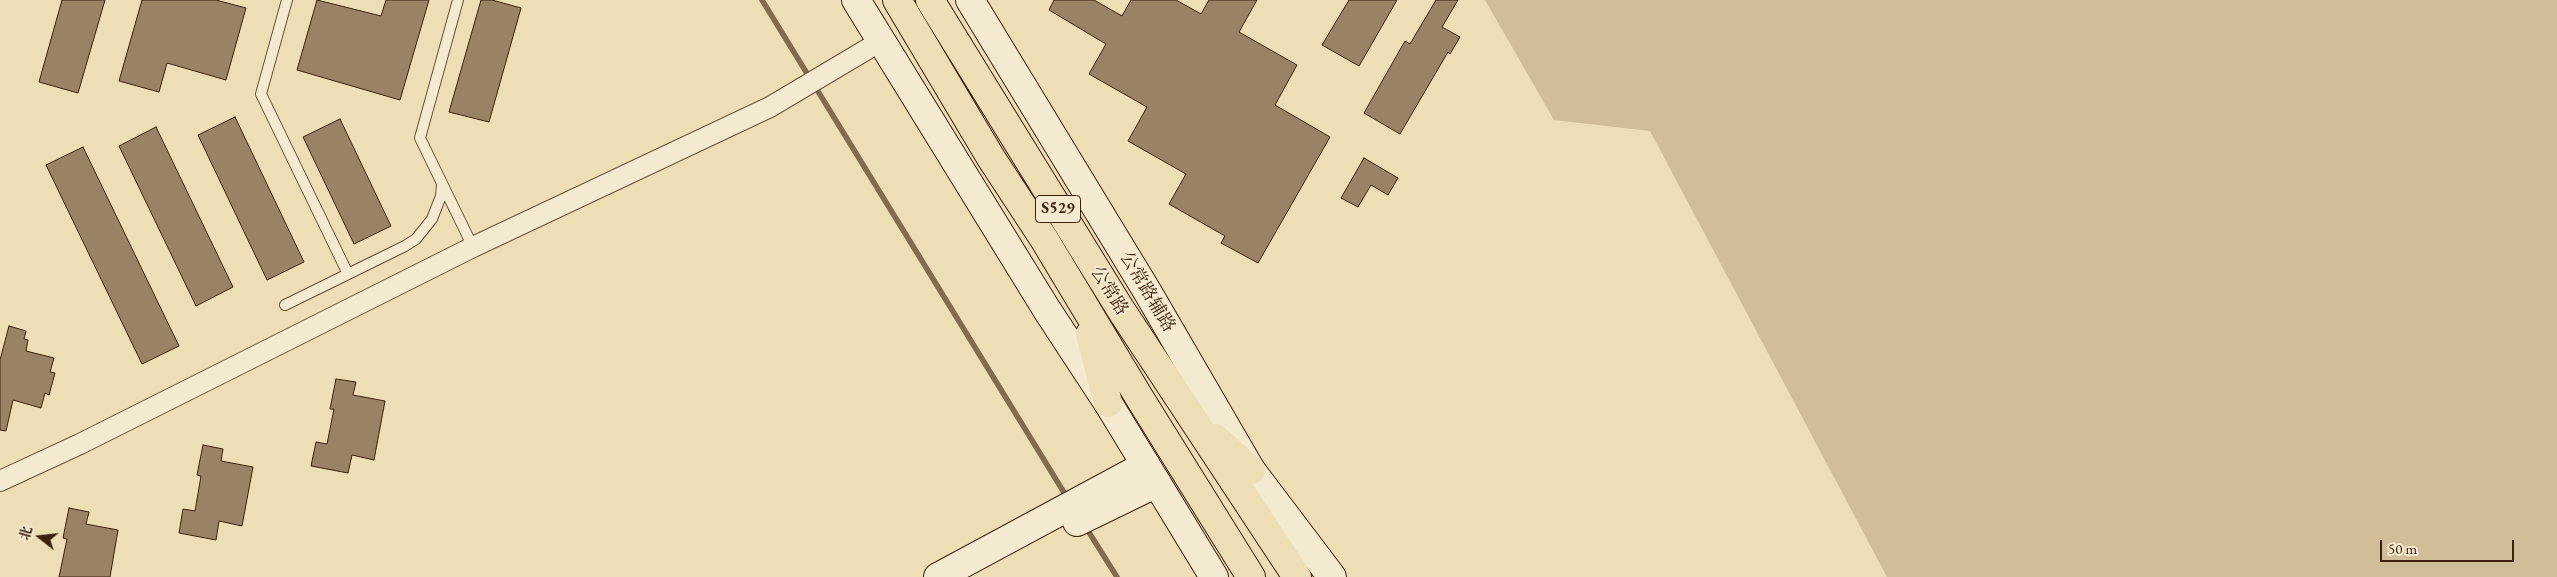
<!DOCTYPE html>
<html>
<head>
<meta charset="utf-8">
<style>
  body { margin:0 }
  #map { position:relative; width:2557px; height:577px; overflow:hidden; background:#eedeb5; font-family:"EB Garamond","Noto Serif SC",serif }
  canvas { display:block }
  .north { position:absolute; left:15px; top:512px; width:50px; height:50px; -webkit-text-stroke:4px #f4eacf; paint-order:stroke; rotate:286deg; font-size:14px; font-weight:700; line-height:20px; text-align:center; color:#3d200e }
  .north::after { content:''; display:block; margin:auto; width:18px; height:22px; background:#3d200e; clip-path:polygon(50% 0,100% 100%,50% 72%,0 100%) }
  .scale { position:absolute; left:2380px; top:540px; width:134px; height:22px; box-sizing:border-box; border:2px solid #3d200e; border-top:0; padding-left:6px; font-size:15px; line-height:18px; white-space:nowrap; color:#3d200e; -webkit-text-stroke:4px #f4eacf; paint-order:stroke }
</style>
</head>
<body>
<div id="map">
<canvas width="2557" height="577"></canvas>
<div class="north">北</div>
<div class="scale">50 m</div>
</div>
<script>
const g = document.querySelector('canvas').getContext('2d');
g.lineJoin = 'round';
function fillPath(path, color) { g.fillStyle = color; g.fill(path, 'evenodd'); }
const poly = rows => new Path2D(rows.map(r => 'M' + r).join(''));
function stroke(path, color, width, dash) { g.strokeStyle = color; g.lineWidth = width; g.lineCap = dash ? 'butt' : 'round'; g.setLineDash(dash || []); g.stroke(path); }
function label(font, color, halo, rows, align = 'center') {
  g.font = font + ' "EB Garamond","Noto Serif SC",serif'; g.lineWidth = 4; g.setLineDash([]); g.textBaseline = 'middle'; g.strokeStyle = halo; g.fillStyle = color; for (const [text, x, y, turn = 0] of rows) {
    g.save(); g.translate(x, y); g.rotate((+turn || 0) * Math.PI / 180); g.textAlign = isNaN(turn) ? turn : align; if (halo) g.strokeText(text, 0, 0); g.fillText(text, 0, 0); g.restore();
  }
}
fillPath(poly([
  [1485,0,2557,0,2557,577,1887,577,1650,131,1554,120]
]), '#d0be99');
stroke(poly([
  [762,0,1068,499],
  [1085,526,1117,577]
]), '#836b50', 5.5);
const building = poly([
  [62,0,105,0,78,93,39,82,62,0],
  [142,0,216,0,246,8,226,80,167,63,159,92,119,81,142,0],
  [317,0,381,16,386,0,429,0,400,100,297,70,317,0],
  [481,0,492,0,521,8,489,122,449,112,481,0],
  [1054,0,1094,0,1122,16,1131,0,1176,0,1201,14,1209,0,1257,0,1239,32,1297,65,1275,105,1330,137,1258,263,1221,243,1225,236,1169,204,1186,174,1128,141,1147,107,1089,74,1106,44,1049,10,1054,0],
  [1349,0,1397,0,1359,66,1322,45,1349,0],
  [1436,0,1458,0,1442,27,1460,37,1450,54,1448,52,1400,134,1364,113,1405,41,1410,44,1436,0],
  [235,117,304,262,267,280,198,135,235,117],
  [340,119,391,226,354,244,303,137,340,119],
  [156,127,233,287,196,306,119,146,156,127],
  [83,147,179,346,142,364,46,165,83,147],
  [1364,158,1398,178,1388,195,1371,185,1358,207,1341,198,1364,158],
  [9,326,26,331,24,339,28,340,26,351,54,358,50,372,55,373,49,395,45,393,41,408,13,400,6,431,0,430,0,360,9,326],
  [336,379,356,382,353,395,385,401,374,460,352,455,348,473,311,466,316,442,327,444,334,409,330,409,336,379],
  [203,445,223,449,221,461,253,467,242,526,219,521,216,540,179,533,183,509,195,511,201,476,197,475,203,445],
  [69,508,89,512,86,524,118,530,110,577,59,577,67,539,63,538,69,508]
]);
fillPath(building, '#998365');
stroke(building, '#3d200e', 1);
const service = poly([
  [287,0,261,94,348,274],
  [458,0,420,138,473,247],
  [285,305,405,246,416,239,432,219,441,196,442,185]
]);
const minor = poly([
  [0,481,80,444,473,247,770,107,881,41]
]);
const secondary = poly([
  [856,0,1047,310,1108,403,1214,577],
  [970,0,1147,291,1251,470,1332,577],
  [1077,522,1157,483],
  [938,577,1146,465]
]);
const primary = poly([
  [897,0,991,158,1044,239,1139,397,1251,577],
  [930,0,1121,310,1297,577],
  [1090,334,1108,403],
  [1215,438,1251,470]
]);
stroke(service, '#695038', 12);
stroke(minor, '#695038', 22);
stroke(secondary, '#3d200e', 30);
stroke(primary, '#3d200e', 30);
stroke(service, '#f4eacf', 10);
stroke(minor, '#f4eacf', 20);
stroke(secondary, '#f4eacf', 28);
stroke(primary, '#eedeb5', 28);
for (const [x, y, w] of [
  [1058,209,45]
]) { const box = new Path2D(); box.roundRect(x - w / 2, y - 13.5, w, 27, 4); g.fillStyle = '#f4eacf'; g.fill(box); stroke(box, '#3d200e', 1); }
label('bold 16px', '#3d200e', null, [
  ["S529",1058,209]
]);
label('18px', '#3d200e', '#f4eacf', [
  ["公常路",1109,291,58],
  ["公常路辅路",1147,292,59]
]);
</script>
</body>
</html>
